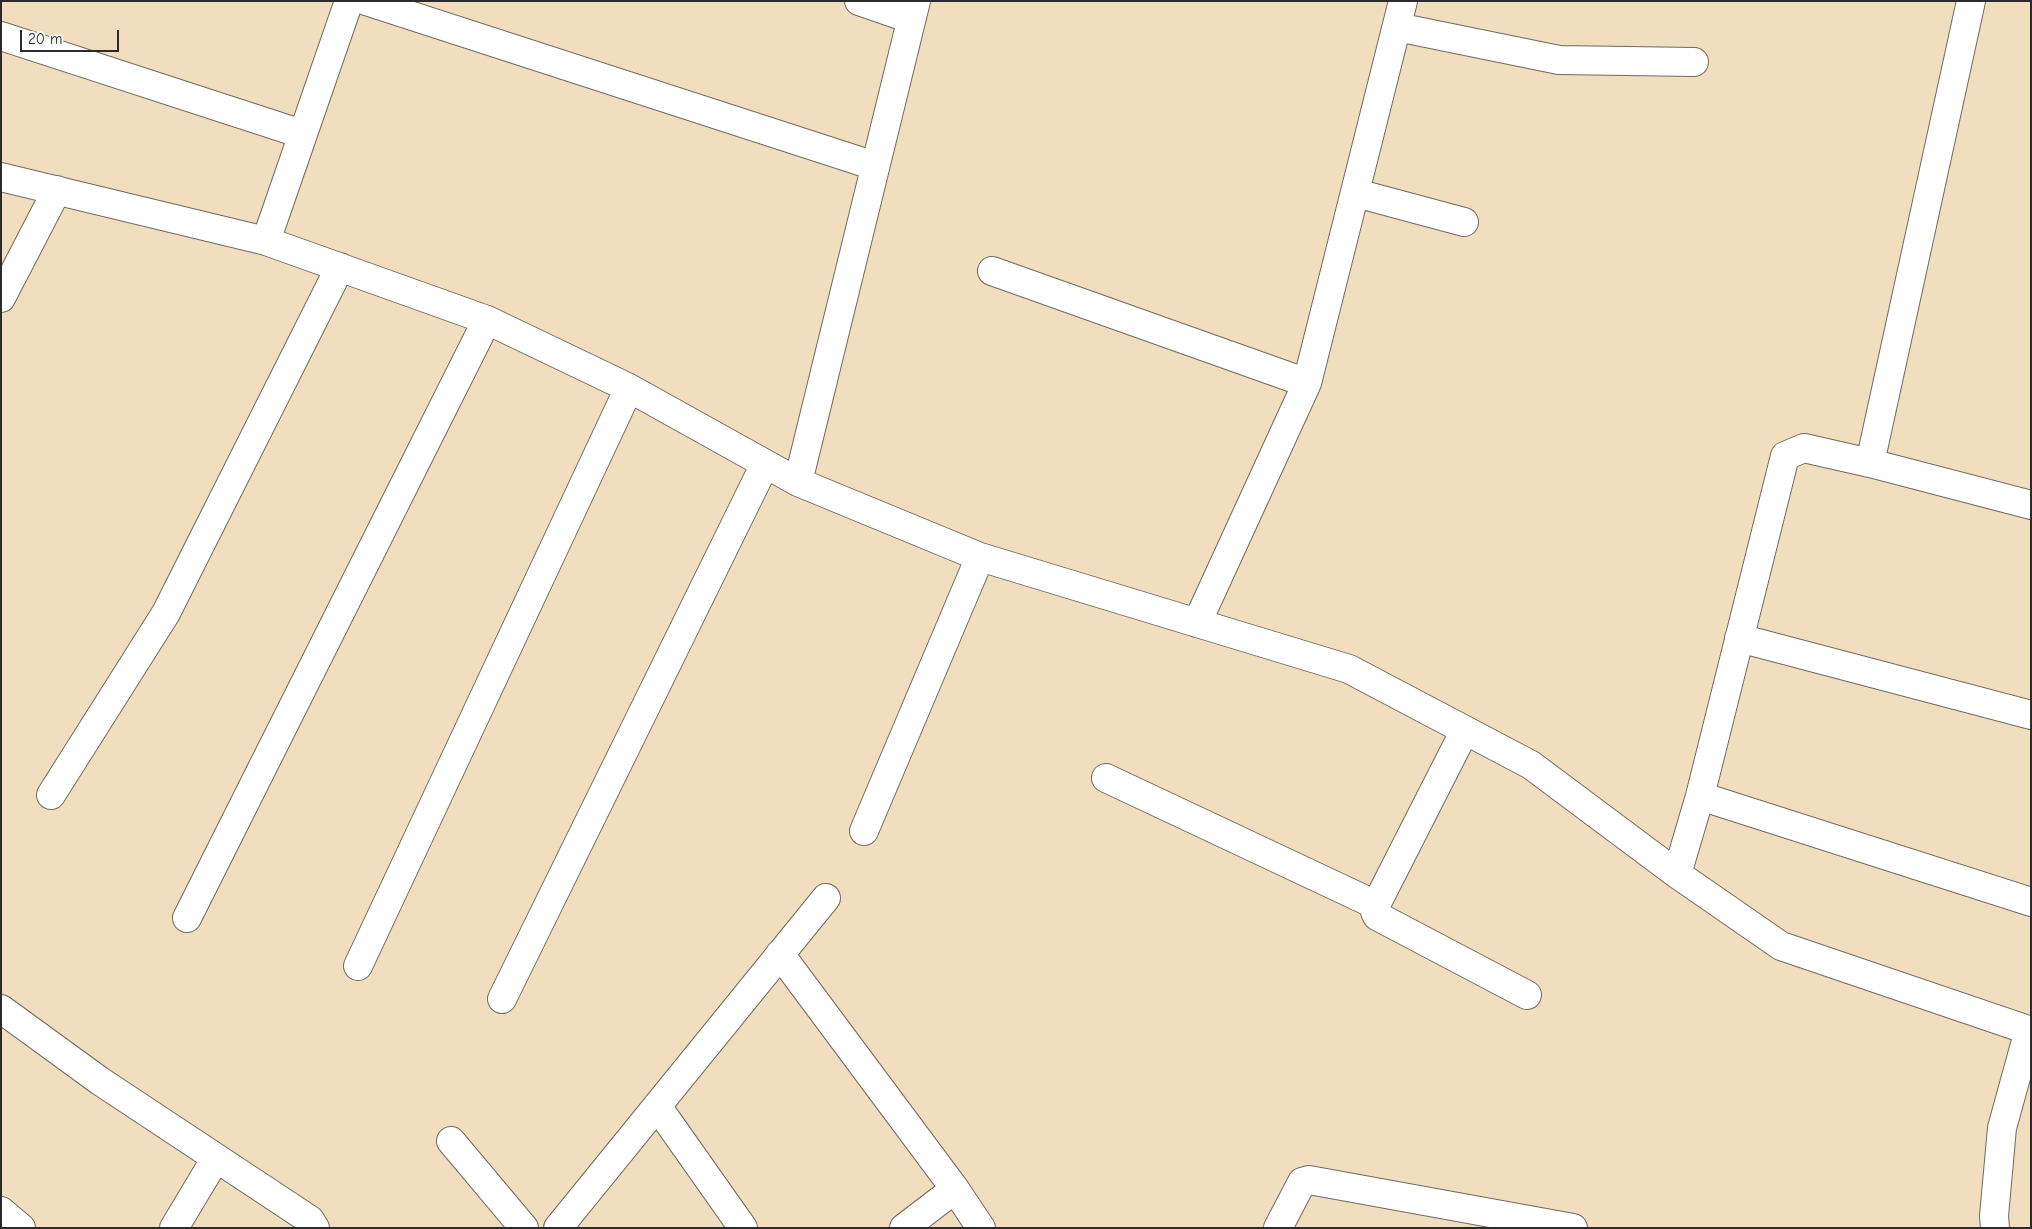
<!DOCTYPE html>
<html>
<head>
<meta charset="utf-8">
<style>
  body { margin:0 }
  #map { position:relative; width:2032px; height:1229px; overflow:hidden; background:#f0debf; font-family:"Comic Neue",sans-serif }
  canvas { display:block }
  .frame { position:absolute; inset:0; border:2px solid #2b2b2b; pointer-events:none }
  .scale { position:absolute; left:20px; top:30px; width:99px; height:22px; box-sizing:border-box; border:2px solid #2b2b2b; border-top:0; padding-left:6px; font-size:15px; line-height:18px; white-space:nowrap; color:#2b2b2b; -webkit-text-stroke:4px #f6f6f2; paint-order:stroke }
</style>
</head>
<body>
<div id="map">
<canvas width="2032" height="1229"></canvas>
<div class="frame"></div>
<div class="scale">20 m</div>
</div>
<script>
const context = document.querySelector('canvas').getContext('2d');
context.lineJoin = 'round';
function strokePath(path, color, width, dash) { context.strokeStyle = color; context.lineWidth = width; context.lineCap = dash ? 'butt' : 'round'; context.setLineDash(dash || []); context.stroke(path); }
const minor = new Path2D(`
  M366,1l509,165
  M859,1l52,18
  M1397,27l162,33 135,2
  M1,36l301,98
  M1,177l265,64 221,79 142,68 169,94 182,75 369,112 182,96 146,109 104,72 250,85
  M1356,193l108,29
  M266,241l83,-240
  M992,271l315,112
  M1,298l56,-108
  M1870,463l101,-462
  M798,482l118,-481
  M1197,623l110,-240 96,-382
  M1739,638l292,77
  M1465,730l-89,175 -1,7 2,4 150,79
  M1106,778l270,127
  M51,795l115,-182 174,-346
  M1700,796l331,106
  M864,831l116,-274
  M1677,874l23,-78 85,-340 19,-8 66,15 161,42
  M187,918l300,-598
  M780,954l175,235 26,39
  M358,966l271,-578
  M502,999l263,-535
  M1,1009l99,72 210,139 5,8
  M657,1106l86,122
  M451,1141l73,87
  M1,1211l20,17
  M174,1228l42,-70
  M558,1228l268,-330
  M904,1228l51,-39
  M1278,1228l24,-46 7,-2 264,48
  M1995,1228l-1,-12 8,-88 27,-98`);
strokePath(minor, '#706a5f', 30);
strokePath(minor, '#fff', 28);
</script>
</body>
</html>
